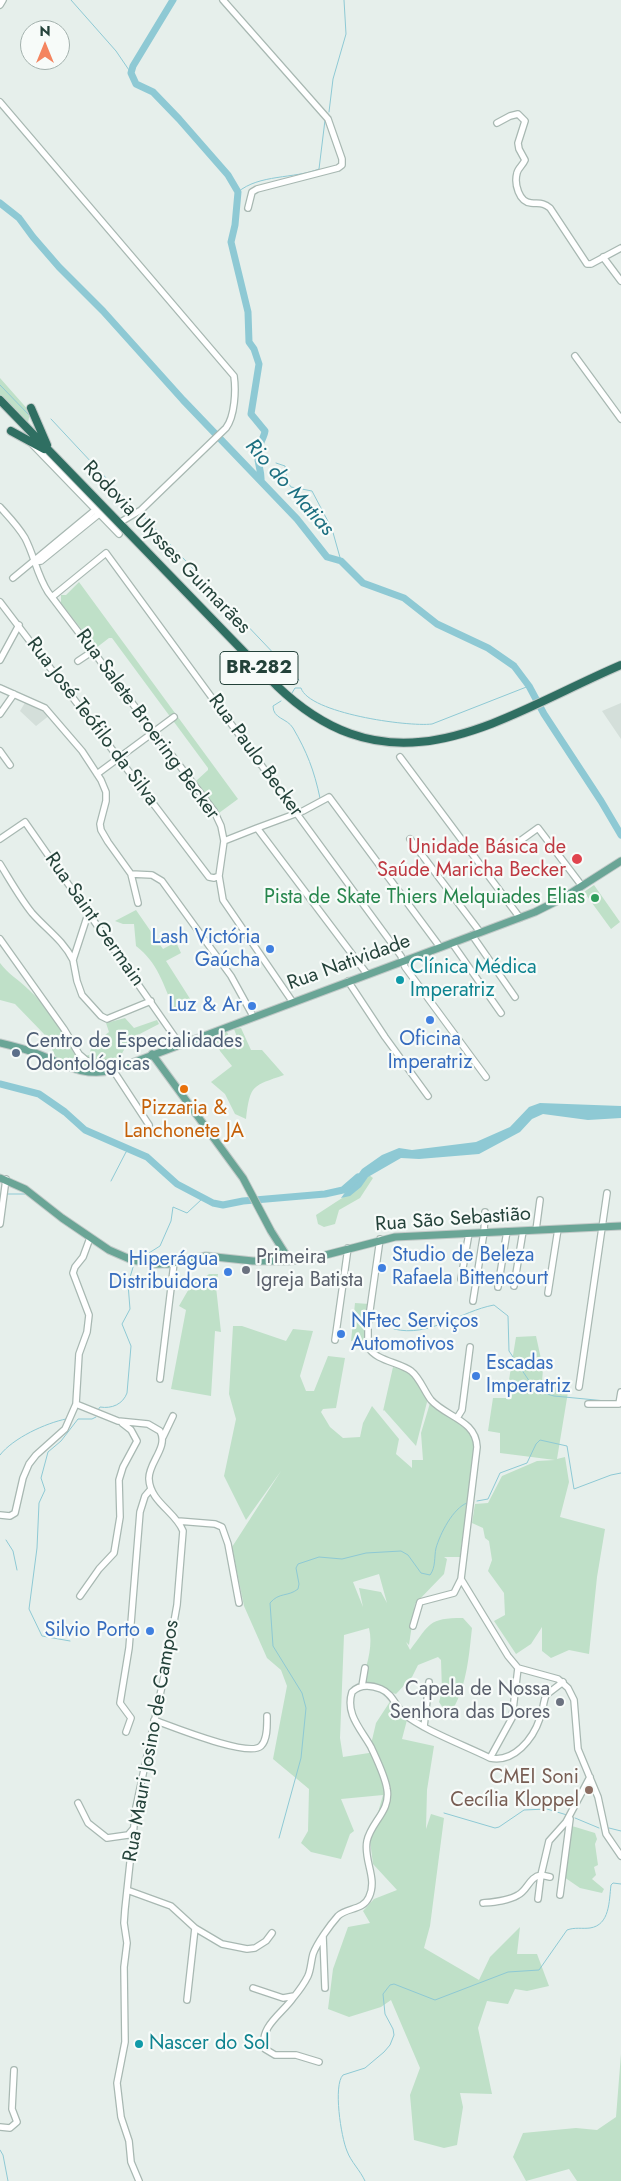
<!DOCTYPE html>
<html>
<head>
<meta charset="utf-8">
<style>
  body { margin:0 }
  #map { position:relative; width:621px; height:2181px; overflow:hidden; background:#e6efeb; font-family:Jost,sans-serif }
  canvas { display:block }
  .north { position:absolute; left:20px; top:20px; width:50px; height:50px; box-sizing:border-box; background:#f7fbf9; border:1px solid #a3b1ad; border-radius:50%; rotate:0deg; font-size:14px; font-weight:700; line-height:20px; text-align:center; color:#24423a }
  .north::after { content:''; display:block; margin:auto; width:18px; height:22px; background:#f4845f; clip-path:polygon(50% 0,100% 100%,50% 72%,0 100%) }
</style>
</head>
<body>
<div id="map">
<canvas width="621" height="2181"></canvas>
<div class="north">N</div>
</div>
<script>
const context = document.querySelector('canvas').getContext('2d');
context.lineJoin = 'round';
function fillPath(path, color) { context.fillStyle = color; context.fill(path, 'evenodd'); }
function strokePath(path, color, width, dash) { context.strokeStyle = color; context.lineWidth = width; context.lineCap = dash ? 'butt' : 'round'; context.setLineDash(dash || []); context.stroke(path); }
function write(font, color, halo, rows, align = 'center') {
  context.font = font + ' Jost,sans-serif'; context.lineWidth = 4.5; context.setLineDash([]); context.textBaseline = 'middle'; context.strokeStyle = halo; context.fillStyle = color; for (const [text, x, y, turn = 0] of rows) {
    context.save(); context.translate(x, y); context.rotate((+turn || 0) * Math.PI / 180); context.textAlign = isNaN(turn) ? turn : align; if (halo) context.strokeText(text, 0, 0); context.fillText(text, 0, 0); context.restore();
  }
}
const built = new Path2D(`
  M26,701l24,14 -14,11 -16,-15z
  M621,703v36l-19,-28z`);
const green = new Path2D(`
  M0,378l30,34 -2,11 -28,-28z
  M79,582l159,217 -19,14 -23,-32 12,-11v-2l-96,-130h-3l-13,10 -35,-45v-8h5z
  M594,885l26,37 -9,7 -27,-37z
  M136,910l27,39 13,-7 5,11 -15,8 28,44 -20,4c-11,-25 -16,-46 -38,-63l-2,-22h-11l-8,-3z
  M0,963c8,11 18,16 28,26 21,18 36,45 49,69l12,-3 3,-10 17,-13 -3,-9 19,-5 9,10 23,-8 2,4 -29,15 -10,18 -10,9 -11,2 -23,-2 -20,-9 -12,-23 -29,-30 -15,-4z
  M241,1028l10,22h11l22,25c-31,11 -34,9 -38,44l-11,-5 -10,-20 -14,-12 21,-16 -12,-15 -5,-15 12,-4 7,16 6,-3 -6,-16z
  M369,1175l4,3 -13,20 -21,12 -4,14 -11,3 -6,-3 -2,-9 43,-28z
  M209,1274h9l-2,13 5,45 -6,-1 -4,65 -40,-7 15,-79 -7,-4 15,-26 4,2z
  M355,1303l14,1 -5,38 -13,-1z
  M233,1326h9l44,15 7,-12 20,2 -13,45 6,15h8l14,-35 17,2 -9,50 -13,1 -2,3 9,15 13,11 17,-1 3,-14 9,-17 27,33 -3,15 16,14v-8h11l-2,-27 9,-30c15,12 37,21 45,40l-15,114h-16l3,2 -3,15 -29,30 -6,41 -3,-3 4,8c20,-26 18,-32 53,-32l9,10c-3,27 -5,57 -19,81l-8,2 -6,-9 3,-11 -1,-31 -3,-3 -20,8 -6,12 -16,17 -25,-8 -8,-8c5,-17 10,-33 6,-50l-25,7 -4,103 3,19 26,-4 7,-30 15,-23 16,20 -5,19 32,7 -7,44 -1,39 5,-15 13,4 -14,108 -6,22 55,32 11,-23 30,-30 -3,27h20l12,32 -22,5 -12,-2 -7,15 -21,-3 -9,27 14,66 -32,-1 3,14 -6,38 -13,3 -30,-8 -4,-45 10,-27 -29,-68 -10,7 -32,10 -21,-8 5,-40 15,-42 22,-4 -7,-12 11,-12 23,-9 -24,-26 -3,-23 13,-46 -42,4 13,32 -4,3 -9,25 -30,-7 -10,-9 7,-12 1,-42 -36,-30 14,-73 -6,-16 -14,-12 -23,-52 -12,-59 49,-76 -35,49 -22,-44 12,-57 -7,-25zM379,1574l8,29 -6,-11 -22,-4 4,19 -10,-25z
  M536,1336l7,32 -1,15 26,9 -11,67 8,-2 4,25 -9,35 45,12 -8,48 -8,77 -20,-4 -18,8 -9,-7v-24l-11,17 -15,10 -22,-33 11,-6 -1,-22 -16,-22 4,-11 -3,-19 -4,-3 -2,-10 -11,-5 3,-19 13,-1 14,-27 35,-15 18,-1 -55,-7v-20l-12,-2 5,-33h13l10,-61z
  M393,1367l15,4 20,27 -12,48 -32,-36 -1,1z
  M572,1826l23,7 2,6 -2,5 3,21 -4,2 2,8 -4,4 12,10 -2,4 -22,-5 -16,-11z
  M621,2054v127h-44l-8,-12 -43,12 -13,-24 10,-24 53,-5 21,2 19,-13z`);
const water = new Path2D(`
  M540,1103l81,3v12l-33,2 -45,-6 -11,5 -12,13 -41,22 -60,5 -18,-1 -33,19 -7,10 -11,9 -9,2 21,-29 20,-14 17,-7 13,2 64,-8 34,-15 19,-20z`);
const stream = new Path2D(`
  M71,0l45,51 15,22
  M329,112l4,-33 13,-45 -2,-34
  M238,192c21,-18 56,-13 81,-23l6,-49
  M0,385l30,31
  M51,419l85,91
  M276,463l9,3 2,15 4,6 21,4 20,38 9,32
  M143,516l156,164
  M292,693l3,-5h6c8,25 106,39 131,36l97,-38
  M281,701l-8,5c0,13 14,12 20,22 14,24 21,42 27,70
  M111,1181l15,-29 6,-3
  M7,1194h18
  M141,1258l19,-12 11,-25 2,-14 14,6 15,-14
  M394,1329c35,9 67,-18 100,-24l14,11 1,35 27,40 18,5 52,5
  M98,1410l2,-3c12,2 23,-3 27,-14l4,-47 -9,-22 8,-15 -2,-25 6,-20
  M0,1455c13,-17 46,-32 66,-36
  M477,1501l11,-2 12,-26 27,-10 9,-19 4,-4 27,6 7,43 37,-14 10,-2
  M6,1540l7,11 4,19
  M70,1641l-28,-5 -13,-27 8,-61 2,-45 6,-13 -4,-12 7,-26 13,-11 17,-22h14l4,-2
  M444,1813l51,15 4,-1 25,-17 23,-1 20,6
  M575,1818l24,10
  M609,1828l12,3
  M279,1838l22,-80 5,-50 -4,-15 -29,-47 -3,-43c9,-11 18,-6 28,-14l1,-5 -3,-16 2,-4 21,-7 23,2 24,-6 35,-2 7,4 13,18 9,2c6,-8 4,-18 6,-27 4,-14 17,-40 31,-45
  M0,2150l3,5 5,26
  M365,2181c-5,-11 -14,-19 -18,-30 -6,-14 -14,-66 -4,-76l22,-7 19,-16 6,-7 4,-10 -1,-6 -8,-15 -2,-20 7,-9 4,-1 41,16 73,-28 31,-2 28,-40c8,-3 15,-1 23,-2 20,-3 19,-27 21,-43l2,-2 8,1`);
const river = new Path2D(`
  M173,0l-40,66 -2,7 5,11 17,8 26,27 49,56 10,17 -3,33 -4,17 17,70 1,30 5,7 5,15 -8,50 14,17c-1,7 -6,13 -7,20 -2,11 4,19 3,30
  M0,203l19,15 14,19 26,30 44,44 80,89 114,119 30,38 14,4 22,22 41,15 33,26 51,24 26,18 15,20 15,28 57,87 20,34
  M0,1084l39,10 26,18 20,18 62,27 30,27 36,19 10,2 20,-4 82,-7 18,-4 15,-13`);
const minor = new Path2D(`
  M223,0l105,119 14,40v6l-4,3 -81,21 -5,3 -4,16
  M0,5l3,-5
  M0,102l234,274c2,14 1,40 -8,52l-85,82 -22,13
  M497,123l13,-7 8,-2 7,7 -7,22 1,6 6,11c-2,5 -7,8 -8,13 -3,11 2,29 14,30 8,1 12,-1 19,5l37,56h4l30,-16
  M603,257l18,24
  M575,356l46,63
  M32,444l87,90
  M0,507c9,10 18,19 25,31 9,17 12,37 23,54l166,219 7,15 3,15 -5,35 4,24 69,101
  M34,562l7,-1 58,-47
  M13,578l82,-68
  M52,597l54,-44 295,403 4,11 81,110
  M0,602l209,275 5,1 5,-2
  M0,660l19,-35
  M78,661l15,-10
  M0,688l45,20 37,43 19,29 5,12v9l-6,23 1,6 7,12 23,32 21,1 10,6 69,95 22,40
  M0,714l14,-20
  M0,751l10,14
  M400,757l120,161
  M97,774l77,-57
  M257,828l46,-17 26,-14 111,150
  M0,839l25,-17 154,221
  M410,839l70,93
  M224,841l33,-13 110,146
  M520,841l18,-13 44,58
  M0,864c10,16 20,34 32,49 14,16 31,27 41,47
  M131,874l7,29
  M88,914l-15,46 4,21 5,14 19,21 6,3 44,-18
  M472,935l43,62
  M0,939l64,90 15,25 7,6 9,3h35
  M452,943l49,70
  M348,981l37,56 43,59
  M113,1070l36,55
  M0,1224l6,-45
  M536,1230l4,-30
  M380,1239l-12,85v23c8,14 31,15 43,24 9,7 13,20 20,29 15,17 45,20 46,47l-16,132 47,77 10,12 40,11 10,9 6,12 4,49 20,48 8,37 15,22
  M461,1279l8,-46
  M514,1286l9,-55
  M498,1287l9,-56
  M548,1293l10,-64
  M473,1301l11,-69 1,-20
  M335,1340l13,-92
  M160,1379l14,-116
  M579,1387l28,-194
  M76,1404l42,17 30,3 12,7c9,16 -12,32 -11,48 1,23 27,33 34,52l-6,74 -12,67 -29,135 -11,102 -1,14 3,20 -3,24 1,75 -8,41 4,34 8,24 2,21 8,19
  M588,1404h31l2,-12
  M457,1418l5,-8 8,-63
  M163,1437l10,-21
  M0,1515l10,1 5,-3 8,-35 6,-14 7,-9 29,-26 11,-25 3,-50 8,-22 2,-17 -16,-42 2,-6 8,-10 7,-19
  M178,1521l37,3 7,3 6,17 11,59
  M80,1596l19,-27 15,-16 6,-36 -1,-37 4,-13 14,-26 -6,-11 -9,-7
  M413,1626l7,-24 34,-9 7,-14
  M362,1686l3,-18
  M154,1720c17,6 95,38 107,26 7,-7 6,-22 6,-30
  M424,1727l5,-45
  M126,1732l5,-14 -11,-15 9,-55 11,-136 5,-16 6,-7
  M490,1758l22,-40 6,-50
  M78,1803l10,20 19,15 21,-3 5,-6
  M127,1890l44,16 24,22 27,16 25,5 8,-1 11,-7 6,-8
  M560,1895l10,-76
  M538,1899l3,-24 9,2
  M483,1903c11,-1 25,-2 35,-8 10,-5 11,-18 23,-20l8,-34 17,-19 24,-45
  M323,1936l2,52
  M253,1988l30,10 11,-2
  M187,2000l8,-72
  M319,2062l-23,-7h-21l-10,-6c-7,-22 18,-36 28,-51 5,-6 11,-14 15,-22 3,-7 3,-15 5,-22 4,-11 17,-29 25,-38 9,-9 25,-5 31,-19 9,-19 -6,-37 -2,-56 4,-19 24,-30 20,-52 -2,-13 -10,-29 -16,-42 -10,-18 -26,-33 -19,-55 8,-8 19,-7 29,-3 12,5 14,17 23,25 19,16 62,32 86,44 24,5 43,-19 50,-40 3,-7 3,-15 6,-23l17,-13
  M0,2127l10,1 7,-6 -5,-13 2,-39`);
const major = new Path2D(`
  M0,1043c13,3 25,6 38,11 25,10 47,24 75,16l422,-158 28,-14 58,-37
  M152,1054l91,124 28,53 19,30
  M0,1178l25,11 37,29 47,32 23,10 22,4h14l38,-8 47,5h37l24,-3 81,-21 226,-11`);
const highway = new Path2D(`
  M0,400l277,286c118,113 223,31 344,-21
  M31,408l16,37
  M11,431l33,18`);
const markers = [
  [577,859,6,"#e0444e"],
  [595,898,5,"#2e9e5b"],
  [270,949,5,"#3f7fe0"],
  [400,980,5,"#0f9aa8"],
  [252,1006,5,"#3f7fe0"],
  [430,1020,5,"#3f7fe0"],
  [16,1053,5,"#5c6f8a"],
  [184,1089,5,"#e8710a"],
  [382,1268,5,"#3f7fe0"],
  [246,1270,5,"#6b7280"],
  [228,1272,5,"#3f7fe0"],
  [341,1334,5,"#3f7fe0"],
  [476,1376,5,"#3f7fe0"],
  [150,1631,5,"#3f7fe0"],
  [560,1702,5,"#6b7280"],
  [589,1790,5,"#8d6e63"],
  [139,2044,5,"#0f9aa8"]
];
const shields = [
  [259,668,78]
];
const shieldNames = [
  ["BR-282",259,668]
];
const streetNames = [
  ["Rodovia Ulysses Guimarães",166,548,46],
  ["Rua José Teófilo da Silva",92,722,53],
  ["Rua Salete Broering Becker",147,725,54],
  ["Rua Paulo Becker",255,756,54],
  ["Rua Saint Germain",94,920,55],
  ["Rua Natividade",349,963,-20],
  ["Rua São Sebastião",453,1220,-4],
  ["Rua Mauri Josino de Campos",152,1741,-80]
];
const healthNames = [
  ["Unidade Básica de",566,848],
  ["Saúde Maricha Becker",566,871]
];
const leisureNames = [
  ["Pista de Skate Thiers Melquiades Elias",585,898]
];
const shopNames = [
  ["Lash Victória",260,938],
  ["Gaúcha",260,961],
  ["Luz & Ar",242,1006],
  ["Oficina",430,1040,"center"],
  ["Imperatriz",430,1063,"center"],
  ["Studio de Beleza",392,1256,"left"],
  ["Rafaela Bittencourt",392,1279,"left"],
  ["Hiperágua",218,1260],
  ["Distribuidora",218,1283],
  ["NFtec Serviços",351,1322,"left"],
  ["Automotivos",351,1345,"left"],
  ["Escadas",486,1364,"left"],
  ["Imperatriz",486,1387,"left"],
  ["Silvio Porto",140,1631]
];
const cultureNames = [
  ["Clínica Médica",410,968],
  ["Imperatriz",410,991],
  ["Nascer do Sol",149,2044]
];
const serviceNames = [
  ["Centro de Especialidades",26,1042],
  ["Odontológicas",26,1065]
];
const foodNames = [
  ["Pizzaria &",184,1109],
  ["Lanchonete JA",184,1132]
];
const worshipNames = [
  ["Primeira",256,1258],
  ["Igreja Batista",256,1281],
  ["Capela de Nossa",550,1690,"right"],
  ["Senhora das Dores",550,1713,"right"]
];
const educationNames = [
  ["CMEI Soni",579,1778],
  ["Cecília Kloppel",579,1801]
];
const waterNames = [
  ["Rio do Matias",289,488,48]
];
fillPath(built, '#d4dfda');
fillPath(green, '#bfe0c8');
fillPath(water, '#8ec9d4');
strokePath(stream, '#8ec9d4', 1);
strokePath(river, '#8ec9d4', 7);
strokePath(minor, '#a8b8b2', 8);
strokePath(major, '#c2cac8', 9);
strokePath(highway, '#c2cac8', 10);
strokePath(minor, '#fff', 5.5);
strokePath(major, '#6aa596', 7);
strokePath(highway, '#2f6f62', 8);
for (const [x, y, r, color] of markers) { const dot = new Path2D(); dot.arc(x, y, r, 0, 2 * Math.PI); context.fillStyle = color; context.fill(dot); strokePath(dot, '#f7fbf9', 2); }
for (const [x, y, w] of shields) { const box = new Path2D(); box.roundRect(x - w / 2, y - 16.5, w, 33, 4); context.fillStyle = '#f7fbf9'; context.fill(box); strokePath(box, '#24423a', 1); }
write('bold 19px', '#24423a', null, shieldNames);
write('20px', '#24423a', '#f7fbf9', streetNames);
write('20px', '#be3a42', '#f7fbf9', healthNames, 'right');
write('20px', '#27864d', '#f7fbf9', leisureNames, 'right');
write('20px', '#366cbe', '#f7fbf9', shopNames, 'right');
write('20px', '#0d838f', '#f7fbf9', cultureNames, 'left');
write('20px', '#4e5e75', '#f7fbf9', serviceNames, 'left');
write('20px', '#c56008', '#f7fbf9', foodNames);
write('20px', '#5b616d', '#f7fbf9', worshipNames, 'left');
write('20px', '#785e54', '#f7fbf9', educationNames, 'right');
write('italic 21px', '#1c6f80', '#f7fbf9', waterNames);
</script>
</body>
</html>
